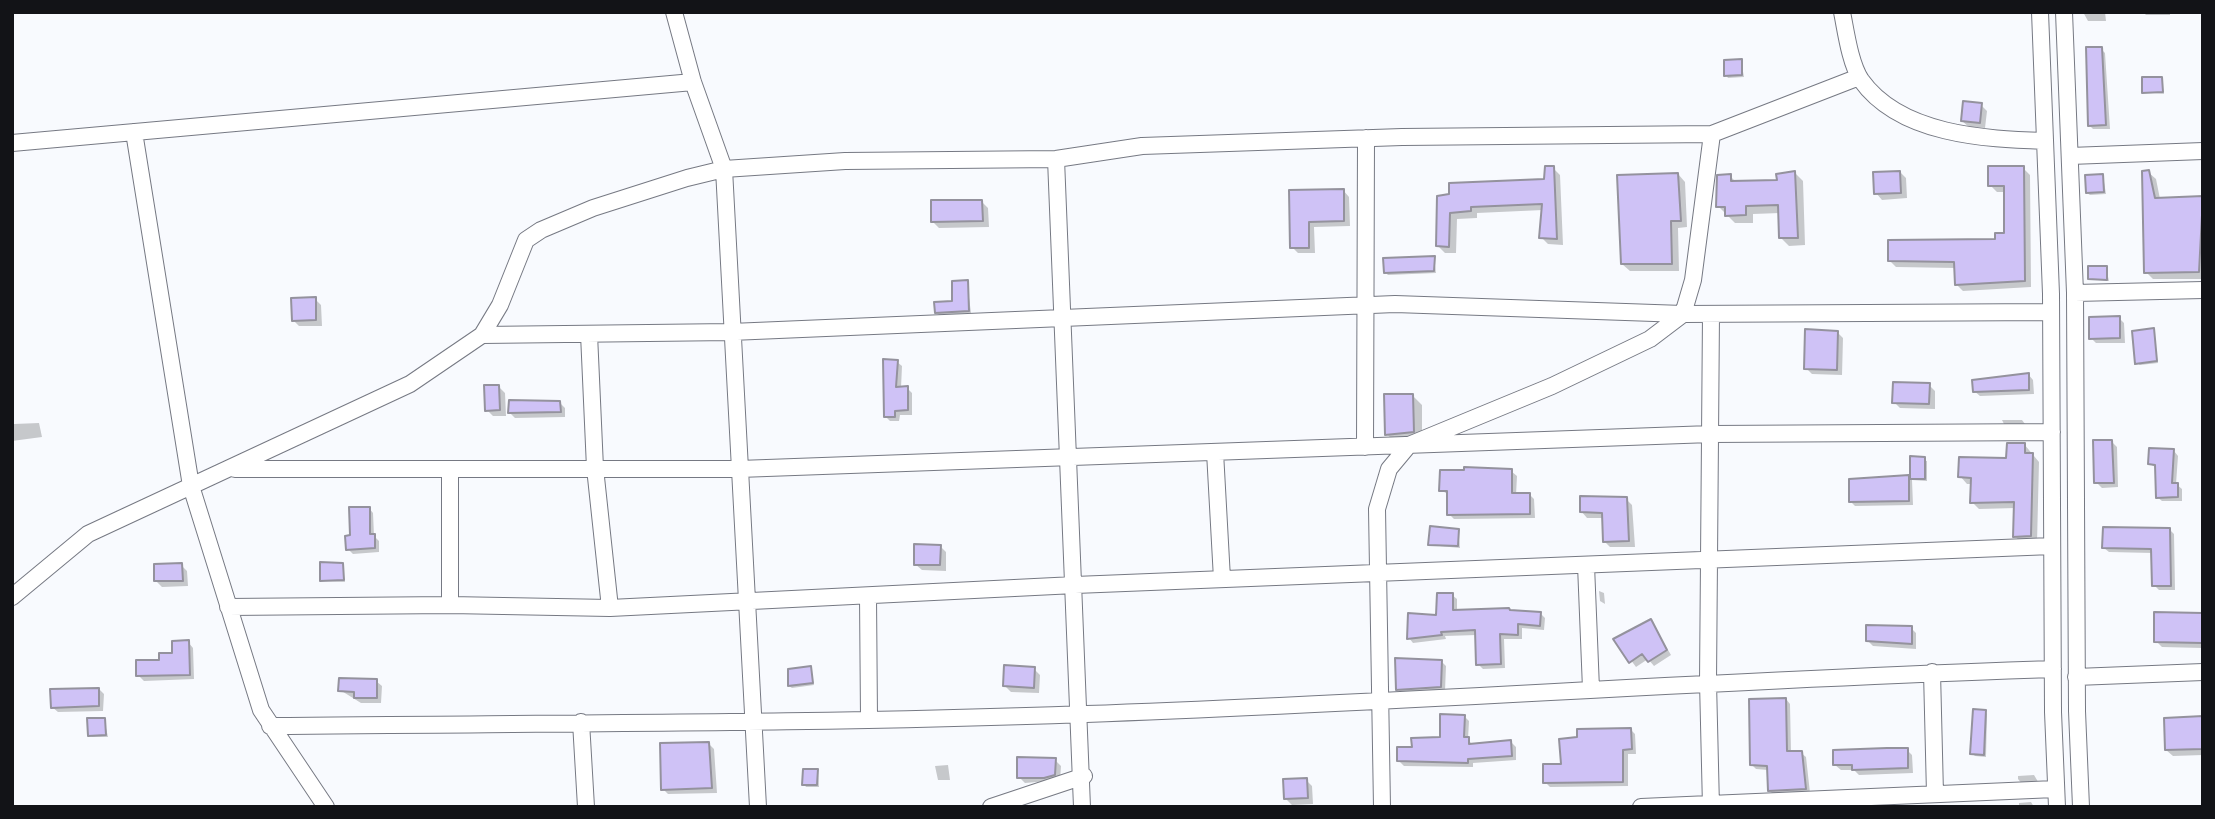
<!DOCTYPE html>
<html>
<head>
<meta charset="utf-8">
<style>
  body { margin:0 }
  #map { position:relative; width:2215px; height:819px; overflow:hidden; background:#f8fafe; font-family:"Golos Text",sans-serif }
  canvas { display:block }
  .frame { position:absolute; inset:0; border:14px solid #121317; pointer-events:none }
</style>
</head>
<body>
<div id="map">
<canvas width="2215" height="819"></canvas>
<div class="frame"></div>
</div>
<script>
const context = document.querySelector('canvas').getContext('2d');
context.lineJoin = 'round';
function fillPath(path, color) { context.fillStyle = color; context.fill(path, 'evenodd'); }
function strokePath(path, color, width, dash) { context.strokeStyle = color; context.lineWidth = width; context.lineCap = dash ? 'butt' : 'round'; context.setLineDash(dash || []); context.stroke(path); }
const shadow = new Path2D(`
  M2083,12h22l1,9h-18z
  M2143,12h27v3h-24z
  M2101,49l4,4 5,76h-17l-4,-4z
  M1741,61l3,16 -16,1 -2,-3z
  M2161,79l3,15 -20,-2z
  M1981,105l6,6 -2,17 -16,-1 -7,-6z
  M1553,168l7,7 3,70 -15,-1 -7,-7 2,-27 -66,3v5l-20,1 -1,34h-11l-7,-7 1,-49 107,-17z
  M2023,168l7,7 1,112 -68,4 -7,-7v-16l-60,-1 -6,-6 107,-20 9,-7v-42h-9l-7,-7z
  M1900,172l6,6 1,20 -25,2 -6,-7z
  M2148,172l8,7 4,20 43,-2v82h-50l-7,-7z
  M1795,173l8,8 2,64 -16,1 -8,-8 -1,-25 -27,1v9h-18l-17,-17 12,-30 7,7 42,-1z
  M1678,174l7,8 2,45 -9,1 1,43h-49l-8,-7z
  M2103,176l3,18 -16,1 -3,-2z
  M1343,190l6,7 1,29 -36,1 1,26h-17l-6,-6 -2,-55z
  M982,202l6,6 1,19 -50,1 -6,-6z
  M1434,258l2,15 -48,2 -3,-3z
  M2106,268l3,13 -19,-2z
  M967,282l4,31 -32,2 -3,-3 18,-10z
  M315,299l6,6 1,21h-23l-6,-6z
  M2119,318l5,5 1,20h-29l-5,-5z
  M2153,330l5,33 -18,2 -3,-2z
  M1837,332l6,6 -1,37 -30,-1 -6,-6z
  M897,362l5,4 -1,22h6l5,5v22h-12l-1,6h-9l-5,-5z
  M2028,374l5,6 1,14 -54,2 -6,-5z
  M1929,385l6,6v18l-35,-1 -6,-6z
  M498,386l7,7 1,23h-13l-6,-6z
  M1412,395l10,10v36l-26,3 -9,-10z
  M560,403l5,5v9l-50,1 -5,-5z
  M12,418l2,6 25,-1 3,14 -30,4z
  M2002,420h20l3,4h-21z
  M2111,441l6,6 1,40 -16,1 -6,-6z
  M2024,444l15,18 -2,81 -15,1 -7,-8 1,-28 -37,1 -7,-7v-18h-5l-7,-8 47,-16z
  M2174,451l4,5 -2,28 6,5v12h-20l-5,-4v-29l-7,-4z
  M1912,458l15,3v20l-15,-1 1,25 -58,1 -4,-4 57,-25 4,3z
  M1511,471l6,5 -1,19 13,-1 5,5 1,19 -81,1 -5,-5v-19l-8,-5z
  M1626,499l6,6 3,42h-25l-6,-6v-23h-17l-6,-7z
  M369,508l4,5 1,23 5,5v11l-26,2 -5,-5 4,-12z
  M2169,529l5,5 1,56h-16l-5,-5 -1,-32 -44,-1 -5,-4z
  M1458,530l2,18 -31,-3z
  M940,546l6,6v19l-24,-1 -7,-6z
  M181,565l6,6 1,15 -26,1 -6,-6z
  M342,565l3,17 -23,-1z
  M1599,591l5,2 1,11 -5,-3z
  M1452,595l5,4v13l83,1 5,5 -1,12 -22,-2v11h-18l1,29 -22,1 -5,-5 -1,-29 -32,1 1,3 -33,4 -4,-5 29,-21z
  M2203,615v33l-41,-1 -6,-6z
  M1651,621l20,34 -17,11 -6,-7 -12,8 -20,-27z
  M1911,628l5,5v16l-43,-3 -6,-6z
  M188,642l5,6 1,31 -50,2 -6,-6 36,-20z
  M1441,661l5,5 -1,25 -42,3 -5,-5z
  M810,668l4,17 -22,3 -3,-2z
  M1034,669l6,6 -1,18 -28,-1 -6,-6z
  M376,681l6,5 -1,17h-20l-21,-13z
  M99,689l5,5 -1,17 -45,1 -6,-5z
  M1786,699l4,5 1,49h10l5,4 4,36 -36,2 -5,-5 -1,-20 -12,-1 -4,-4z
  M1985,711l2,3 -1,43 -11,-1 -3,-3z
  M1464,716l5,5 -1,18 5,7 38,-4 5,5v13l-43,3v4l-69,-1 -5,-5 14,-12 28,-10z
  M2203,718v37l-30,1 -7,-6z
  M104,719l4,18h-16l-2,-2z
  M1630,729l5,5 1,20h-8v32l-78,1 -5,-5 18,-16z
  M709,744l5,5 3,44 -49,1 -5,-5z
  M1907,750l5,5 1,18 -54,2 -5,-5h-13l-6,-5z
  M1055,760l6,6 -1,14 -35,3 -6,-6z
  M948,765l2,15h-12l-3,-14z
  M818,771l1,16h-13l-2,-3z
  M2034,775l6,10 -16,1 -6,-7v-3z
  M1306,780l6,6 1,18 -21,1 -6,-6z
  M2031,802l3,5h-15v-4z`);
const building = new Path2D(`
  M2086,47h16l4,78 -18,1z
  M1742,59v16l-18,1v-16z
  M2142,77h20l1,15 -21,1z
  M1963,101l19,2 -2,20 -19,-2z
  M1545,166h9l3,73 -18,-1 3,-34 -71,3v4l-21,2 -1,34 -13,-1 1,-50 12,-2v-11l95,-4z
  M1988,166h36l1,115 -70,4 -1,-23 -66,-1v-21l107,-1v-6h9v-47h-16z
  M2149,170l6,28 48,-2 -4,76 -55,1 -2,-102z
  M1795,171l3,67h-19l-1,-33 -32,1v9l-21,1v-9h-9l1,-32 14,-1v7l46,-1 -1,-6z
  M1900,171l1,22 -27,1 -1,-22z
  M1678,173l3,48h-10l1,43h-51l-4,-89z
  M2103,174l1,18 -18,1 -1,-18z
  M1344,189v32l-35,1v26h-19l-1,-58z
  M931,200h51l1,21 -52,1z
  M1435,256l-1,15 -50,2 -1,-15z
  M2088,266h19v14l-19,-1z
  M968,280l1,31 -34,2 -1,-11 18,-1v-20z
  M316,297v23l-24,1 -1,-23z
  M2120,316v22l-31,1v-22z
  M2154,328l3,33 -22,3 -3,-33z
  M1805,329l33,2 -1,39 -33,-1z
  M883,359l15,1 -2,27 12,-1v24l-13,1v6h-11z
  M2029,373v17l-56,2 -1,-12z
  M1893,382l37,1 -1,21 -37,-1z
  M484,385h15l1,25 -15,1z
  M1384,394h29l1,38 -29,3z
  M509,400l51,1 1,11 -53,1z
  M2093,440h19l2,43h-20z
  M2007,443h18v10h8l-2,83 -18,1 1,-35 -44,1 1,-25 -13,-1 1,-20 47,1z
  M2149,448l25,1 -2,34h6v14l-22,1 -1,-33 -7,-1z
  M1910,456l15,1v22h-15z
  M1464,467l48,2v24h18v21l-83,1v-24h-8l1,-21h24z
  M1909,475v26l-60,1v-23z
  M1580,496l47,1 2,44 -26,1 -1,-29 -22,-1z
  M349,507h21v27h5v14l-29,2 -1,-14 5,-1z
  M1430,526l29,3 -1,17 -30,-1z
  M2103,527l67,1 1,58h-19l-1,-37 -49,-1z
  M914,544l27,1 -1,20h-26z
  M320,562l23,1 1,17 -24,1z
  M182,563l1,18h-29v-17z
  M1437,593h16v17l56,-2 1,2 31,2 -1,14 -22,-2v11l-18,-1 1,30 -25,1 -1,-35 -34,2 1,3 -35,4 1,-26 28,2z
  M2154,612l49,1 -1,30 -48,-1z
  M1651,619l16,31 -19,12 -6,-8 -13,9 -16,-24z
  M1866,625l46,1v18l-46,-3z
  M189,640l1,35 -54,1v-16h23v-7h13v-12z
  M1395,658l47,2 -1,27 -45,3z
  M1004,665l31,2 -1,21 -31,-2z
  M811,666l2,17 -25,3v-17z
  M339,678l38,1v19h-23v-6l-16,-1z
  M99,688v18l-48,2 -1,-19z
  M1786,698l1,53h15l4,38 -38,2 -1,-25 -17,-1 -1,-66z
  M1973,709l13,1 -2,45 -14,-1z
  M1440,714l25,1 -1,22h5v7l42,-4 1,16 -44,3v4l-71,-2v-14h15l-1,-9 29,-1z
  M2203,716v33l-38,1 -1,-32z
  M87,718h18l1,17 -18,1z
  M1631,728l1,21 -9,1v32l-80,1v-19h18l-2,-25 18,-2v-8z
  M709,742l3,46 -51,2 -1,-47z
  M1887,748h21v20l-56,2v-5h-19v-15z
  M1017,757l39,1 -1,17 -11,3h-27z
  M803,769h15l-1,16h-15z
  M1307,778l1,20 -24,1 -1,-20z`);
const minor = new Path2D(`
  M674,12l19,70 31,87 34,638
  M1842,12c4,20 8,51 19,68 39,55 124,59 184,61
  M2040,12l11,282 2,418 4,95
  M2064,12l11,281 2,418 4,96
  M134,132l57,354 70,224 65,97
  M12,143l681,-61
  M2070,156l133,-5
  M1056,159l26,648
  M2075,293l128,-3
  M1711,314l-3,368 3,125
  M589,334l6,134 15,140
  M482,335l249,-3 664,-28 288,10 368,-2
  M1365,447l1,-309
  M1215,452l7,127
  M235,469h504l972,-35 341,-2
  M1586,565l5,124
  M12,597l76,-63 322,-150 72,-49 18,-30 26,-65 15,-10 52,-22 94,-30 37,-9 121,-8 211,-2 86,-13 260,-9 310,-3 147,-57
  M868,597l1,121
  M450,605v-136
  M228,607l222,-2 160,3 465,-23 977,-39
  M1932,672l3,122
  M2076,677l127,-5
  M581,722l5,85
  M270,726c272,-3 544,-2 816,-12 322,-11 644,-35 967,-45
  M991,807l93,-31
  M1382,807l-5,-298 12,-40 20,-24 143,-59 98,-47 33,-25 10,-34 19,-146
  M1641,807l414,-18`);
fillPath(shadow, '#0003');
fillPath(building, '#cfc2f6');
strokePath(building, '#94929d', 2);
strokePath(minor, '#767983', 18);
strokePath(minor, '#fff', 16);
</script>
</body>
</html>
